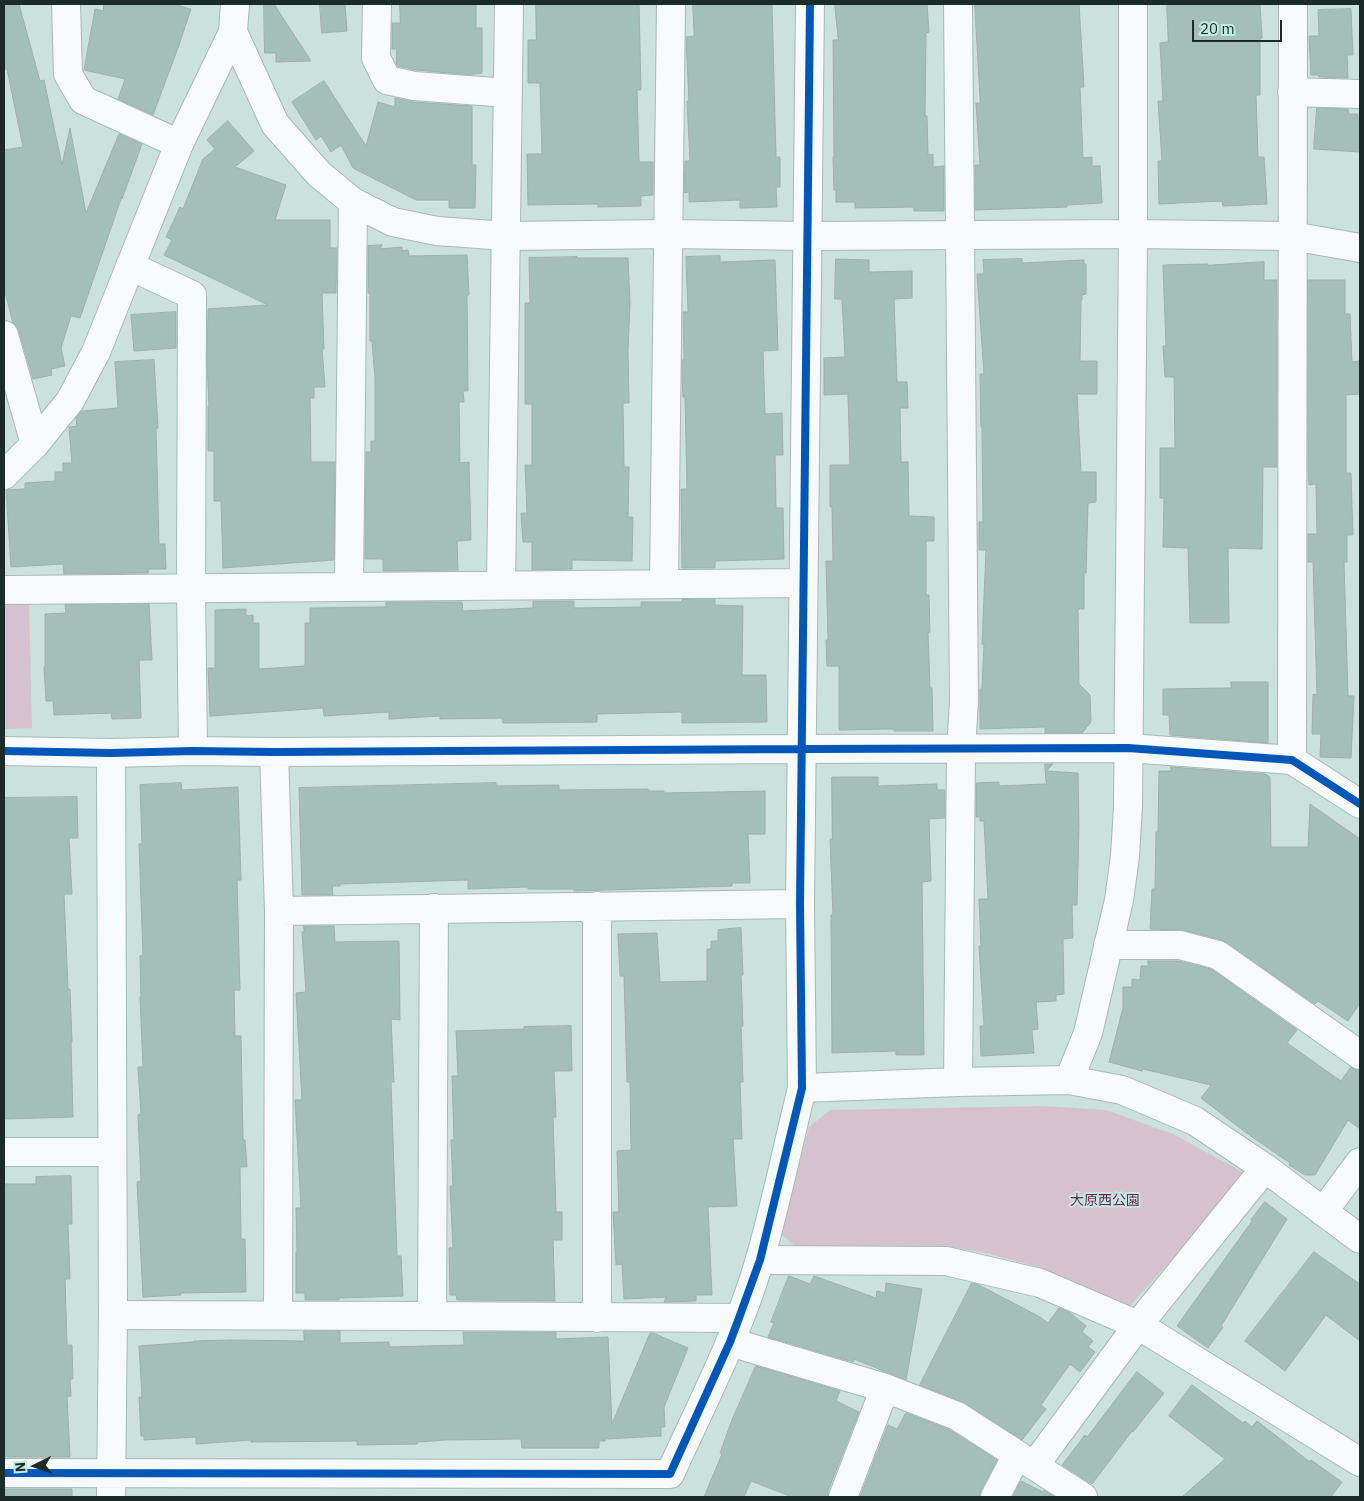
<!DOCTYPE html>
<html>
<head>
<meta charset="utf-8">
<style>
  body { margin:0 }
  #map { position:relative; width:1364px; height:1501px; overflow:hidden; background:#cbe1db; font-family:"IBM Plex Sans",sans-serif }
  canvas { display:block }
  .frame { position:absolute; inset:0; border:5px solid #1b2b27; pointer-events:none }
  .north { position:absolute; left:10px; top:1441px; width:50px; height:50px; -webkit-text-stroke:4px #c2eadf; paint-order:stroke; rotate:266deg; font-size:14px; font-weight:700; line-height:20px; text-align:center; color:#1b2b27 }
  .north::after { content:''; display:block; margin:auto; width:18px; height:22px; background:#1b2b27; clip-path:polygon(50% 0,100% 100%,50% 72%,0 100%) }
  .scale { position:absolute; left:1192px; top:20px; width:90px; height:22px; box-sizing:border-box; border:2px solid #1b2b27; border-top:0; padding-left:6px; font-size:15px; line-height:18px; white-space:nowrap; color:#1b2b27; -webkit-text-stroke:4px #c2eadf; paint-order:stroke }
</style>
</head>
<body>
<div id="map">
<canvas width="1364" height="1501"></canvas>
<div class="frame"></div>
<div class="north">N</div>
<div class="scale">20 m</div>
</div>
<script>
const context = document.querySelector('canvas').getContext('2d');
context.lineJoin = 'round';
function fillPath(path, color) { context.fillStyle = color; context.fill(path, 'evenodd'); }
function strokePath(path, color, width, dash) { context.strokeStyle = color; context.lineWidth = width; context.lineCap = dash ? 'butt' : 'round'; context.setLineDash(dash || []); context.stroke(path); }
function write(font, color, halo, rows, align = 'center') {
  context.font = font + ' "IBM Plex Sans","Noto Sans JP",sans-serif'; context.lineWidth = 4; context.setLineDash([]); context.textBaseline = 'middle'; context.strokeStyle = halo; context.fillStyle = color; for (const [text, x, y, turn = 0] of rows) {
    context.save(); context.translate(x, y); context.rotate((+turn || 0) * Math.PI / 180); context.textAlign = isNaN(turn) ? turn : align; if (halo) context.strokeText(text, 0, 0); context.fillText(text, 0, 0); context.restore();
  }
}
const green = new Path2D(`
  M4,601l25,1 3,126 -28,1z
  M1043,1106l63,4 67,24 75,41 -121,134 -49,-25 -40,-17 -56,-15 -41,-6 -144,2 -17,-15 29,-106 21,-17z`);
const building = new Path2D(`
  M4,4h15l21,77 4,-1 18,85 8,-37 16,85 33,-79 23,10 -20,55v-3l-42,122 -9,-2 -10,32 4,18 -14,3 1,6 -19,4 -14,-48 -6,-8 -9,-35v-138l19,-3 -16,-78h-3z
  M104,4h69l18,5 -12,36 -26,70 -35,-16 7,-20 -41,-9 11,-61 8,2z
  M264,4h10l37,57 -35,1v-9h-11z
  M320,4h25l2,27 -25,2z
  M400,4h76v24h6v45l-10,1v1l-56,-5 -18,-4 -2,-2 1,-15h-5v-26h8z
  M536,4h103l2,86h-4l2,72h14v33l-12,1v10l-43,1v-3l-70,1 -1,-51h15l-2,-71h-12v-43h8z
  M693,4h79l4,153h4v30h-4l1,20 -37,1v-8l-51,2v-10l-5,1 1,-32h5l-3,-60h2l-3,-64 8,-1z
  M835,4h92l2,28 -3,1 -1,83h2l1,39 5,-1v13l11,-1v45h-30v-4l-59,1v-6h-19v-12h-2l-1,-33h1l-1,-117h5z
  M975,4h104l5,83h-4l3,71 9,-1v9h8l2,37 -35,2v2l-92,3v-45h5l-4,-62h4z
  M1167,4h93l2,34h-2v57h-4l2,62h6l3,47 -44,2 -1,-5 -63,3 -1,-43h4l-4,-60h5l-3,-58 8,-1z
  M1351,9l2,46h-6l1,23 -29,-1v-2h-8l-2,-39h10l-1,-26z
  M324,81l42,65 12,-44 17,5v-9l18,4 59,4v59h4l-1,43h-26v-8h-33l-63,-32 -12,-23 -10,7 -10,-16 -5,4 -24,-38z
  M1317,108l31,1 1,5h9v5h2v33l-46,-3z
  M228,121l26,30 -19,16 51,18 -11,35h55v28h7l-1,45h-14l2,56h-2l3,38h-11v11h-4l1,64h24l-1,98 -111,8 -2,-67h-7v-50h-6v-45h1l-2,-46 1,-51 60,-4 -104,-50 8,-15 -6,-3 14,-30 3,2 20,-50 12,-10 -8,-9z
  M382,245l-2,4 22,-2v4l6,-1 1,6 58,-1 2,40h-2l1,96h-5l1,11h-5l1,61 9,-1 2,78 -14,1 1,29 -75,1v-12h-18l1,-107h5v-11h4v-63l-3,-37h-2v-48h-2v-47z
  M720,256v6l55,-2 3,90 -15,1 2,63 17,-1 1,42h-8l1,53h7l1,51 -69,2v7h-33l-1,-79h6l-2,-92h-2l-1,-17v-20h2l-1,-48h5l-2,-55z
  M577,257v1h51l2,45 -2,48 1,52h-6l1,64h5l-1,50h5l-1,44 -60,-1v9l-40,1v-28h-9l-2,-29h6l-2,-48h7v-61h-7v-101h5l-1,-45z
  M836,259l33,1v12l43,-1v27l-18,1 3,83h10l1,26h-8l1,54h7l1,54 25,1v24h-8v54h3l1,37 -2,1 2,55h2l1,43h-39v-2l-55,1v-64h-12l-1,-26h2l-2,-79h7l-1,-54h-2v-42h20l-2,-71 -24,1v-37l21,-1 -3,-58h-7z
  M1022,259v4l62,-3v4h2v30l-4,1v5h-1l-1,61h17v33h-20l4,78h15v30l-8,1 -2,70h-2v36h-6l1,75 11,11 1,27 -9,11h-37v-6l-65,2v-40h2l2,-45h-2l4,-94h-7v-28h4l-1,-95h-1l-1,-53h4l-7,-100h7l-1,-14z
  M1264,262v18h13v187h-14l-1,82 -34,-1 1,75h-39l-2,-75 -25,-1 1,-49h-4v-50h15l-1,-71h-9l-2,-31h3l-3,-81 45,-1v1z
  M1308,280h37v34h5l2,48 8,-1v33l-14,1v78h5l2,62h-6v27h-3l4,134h6l-3,62 -31,-1 1,-23h-9l1,-40 4,1 -4,-133h-5v-28h9l-1,-50 -7,1 -1,-18z
  M176,312v36l-42,3 -3,-36z
  M154,360l4,68h-2l3,116h6l1,25h-17l-1,4 -84,1 -1,-10 -52,3 -5,-77 19,-1v-6l30,-2v-9h8v-9h9l-3,-36 8,-1 -1,-8 6,-7 36,-3 -3,-46z
  M715,599v6l28,1 -1,69h24l1,47 -85,1v-11l-85,2v8l-79,1h-15l-1,-5 -62,1v-3l-51,3v-7l-65,4 -1,-8 -113,8 -2,-48h7v-58l31,-1v7l7,-1v8h6v46l46,-3v-43h5v-15l76,-1v-5h76l1,9 70,-3v-7h41v7l67,-1v-5h41v-2z
  M149,604l3,56h-13l2,58 -29,1 -1,-6 -57,2 -1,-14h-7l-2,-34h1v-53l21,-1 -1,-8z
  M1231,682h37v61l-98,-8 -1,-20h-6v-26l68,-1z
  M1045,764h8l-7,7 32,2 1,53 -2,79h-5l1,33 -10,1 1,55 -8,1v6l-20,1 2,27 -6,1 2,23 -53,3 -1,-30h4l-5,-80h2l-2,-47h9l-4,-78h-4v-4h-4v-34l23,-1v4l47,-2z
  M1171,767l94,7 5,3 1,70h37l2,-43 50,35v164l-12,18 -30,-20 -3,3 -93,-64 -38,-10 -34,-1 2,-40h3l1,-57h2l1,-61h12z
  M832,777h46v9l59,-2v6h8v28l-16,1 2,62 -9,1 2,173h-28v-4l-64,2 -1,-138h2l-3,-76h2z
  M181,783l1,7 56,-3 3,93h-4l3,110h-6l1,46h6l2,104h2l2,27h-7l1,72h4l1,53 -66,1 1,2 -38,2 -6,-115 4,-1 -3,-66 3,-1 -3,-47h5l-3,-70h1l-1,-41 3,-1 -4,-111h3l-2,-59z
  M496,783v3l63,-1v5l89,-1v2h16v2l101,-2v43h-17l2,49h-18v3l-158,5v-2h-46v-2l-60,2v-9l-128,4v2h-8l1,9h-31l-3,-107z
  M77,797l1,41h-9l3,56h-8l4,95h2l2,53h-1l2,75 -69,2v-321z
  M304,926h30l1,16 64,-1 1,79 -9,-1 3,63h-3l6,174h4l2,40 -64,2v2h-34v-7h-9v-41h1l-1,-44h5l-6,-108h7l-6,-107 10,-1 -4,-60h2z
  M741,928l2,47h-2l2,51h-2l2,56h-3l2,57h-9l4,67 -29,1 4,88h-16v6l-32,1 2,-5 -42,2 -2,-35 -6,1 -3,-53h6l-2,-61 14,-1 -1,-68h-3l-3,-106h-4l-2,-42 39,-1 3,49 47,-1v-32h4v-8h7v-11z
  M1148,961h30l33,8 86,61 -10,13 54,38 10,-14 9,3v59l-12,-9 -33,55h-10l-16,-10 1,-2 -45,-31 -44,-34 10,-13 -68,-16 -1,2 -33,-9 14,-54v-21h9v-8l8,1 1,-14h7z
  M571,1026l1,45h-18l2,46h-3l3,95h6v28h-9l2,61 -98,-1 -1,-5h-6l-1,-47h4l-3,-62h3l-2,-46h3l-2,-64h6l-2,-45 68,-2v-2z
  M71,1176l1,48h-4l2,55h-5l2,66h5l1,34h-3l1,17h-4l3,61h-66v-273h32v-7z
  M1265,1202l22,17 -66,107 2,1 -15,21 -31,-22 75,-105 -1,-1z
  M1314,1252l46,32v57l-34,-26 -41,56 -40,-30z
  M789,1276l21,8 4,-8 62,22 1,-7 8,2 1,-10 36,6 -16,91 -52,-21 -1,3 -85,-25 6,-14 -3,-1z
  M972,1283l5,1 63,33 8,6 11,-15 10,4 17,14 -4,6 11,9 -5,6 7,5 -15,20 -10,-8 -29,41 5,4 -24,31 -57,-37 -45,-18z
  M304,1331h36v12l49,-1v5l75,-2 -1,-13h93v7l52,-2 4,87 38,-91h3l35,15 -24,59 1,20h-4v9l-56,3v2h-6v7h-77l-1,-9 -75,1 -29,2v2l-60,1v-4l-106,1v-2l-55,4v-7l-52,3v-4h-3l-2,-39h3l-3,-51 54,-4v-1l38,-1 73,1z
  M756,1366l84,25 -4,10 23,11 -31,79v6h-36l-41,-16 -7,16h-40l18,-43 -2,-1 12,-33z
  M1137,1372l27,21 -31,39 -1,-1 -40,53 -30,-19 23,-30 2,2z
  M1192,1385l51,38 2,-2 7,6 5,-6 53,41 1,-2 31,22 -11,15h-149l43,-38 -56,-43z
  M906,1413l44,17 47,30 -16,30 -2,7h-119l28,-72 9,4z
  M1021,1481l22,11 1,-2 10,7h-41z
  M4,1489h68v8h-68z`);
const minor = new Path2D(`
  M66,4l2,70 15,26 96,44
  M377,4l-1,54 11,22 27,6 94,7
  M810,4l-10,900 2,184 156,-6 111,-2 53,10 73,31 70,47 95,71
  M1292,92l68,2
  M130,266l62,29 -1,294 2,162
  M4,335l31,109
  M664,584l7,-580
  M501,585l8,-581
  M349,587l4,-385
  M4,590l799,-7
  M4,751l107,2 82,-2 81,1 528,-3 326,-1 164,12 68,44
  M274,752l5,159 -1,404
  M1292,760l1,-756
  M279,911l521,-7
  M1108,945h72l38,10 142,100
  M958,1082l3,-332 3,-49 -6,-697
  M4,1152h108
  M1323,1212l37,-50
  M760,1260l186,1 94,22 98,42 222,137
  M113,1315l319,1 307,2
  M432,1316l2,-408
  M597,1318v-412
  M730,1342l155,46 72,28 126,81
  M1034,1466l104,-141 127,-157
  M843,1497l42,-109
  M995,1497l22,-42`);
const tertiary = new Path2D(`
  M233,32l42,92 44,50 34,28 40,20 44,9 69,5 163,-2 138,2 326,-2 159,2 68,12
  M4,475l31,-31 35,-43 26,-49 83,-208 54,-112 2,-28
  M1069,1080l19,-47 31,-133 6,-44 3,-50 5,-572v-230
  M4,1473l666,1c32,-71 69,-141 90,-215 16,-56 28,-114 42,-171
  M111,1497l2,-182 -2,-562`);
const cycleway = new Path2D(`
  M4,751l107,2 82,-2 81,1 528,-3 326,-1 164,12 68,44
  M4,1473l666,1 60,-132 9,-24 21,-58 42,-172 -2,-184 10,-900`);
const parkNames = [
  ["大原西公園",1105,1201]
];
fillPath(green, '#d5c2ce');
fillPath(building, '#a3bfb8');
strokePath(building, '#9eb0ab', 1);
strokePath(minor, '#a8b9b4', 30);
strokePath(tertiary, '#a8b9b4', 30);
strokePath(minor, '#f7fafa', 28);
strokePath(tertiary, '#f7fafa', 28);
strokePath(cycleway, '#0057b8', 8);
write('14px', '#701f52', '#c2eadf', parkNames);
</script>
</body>
</html>
